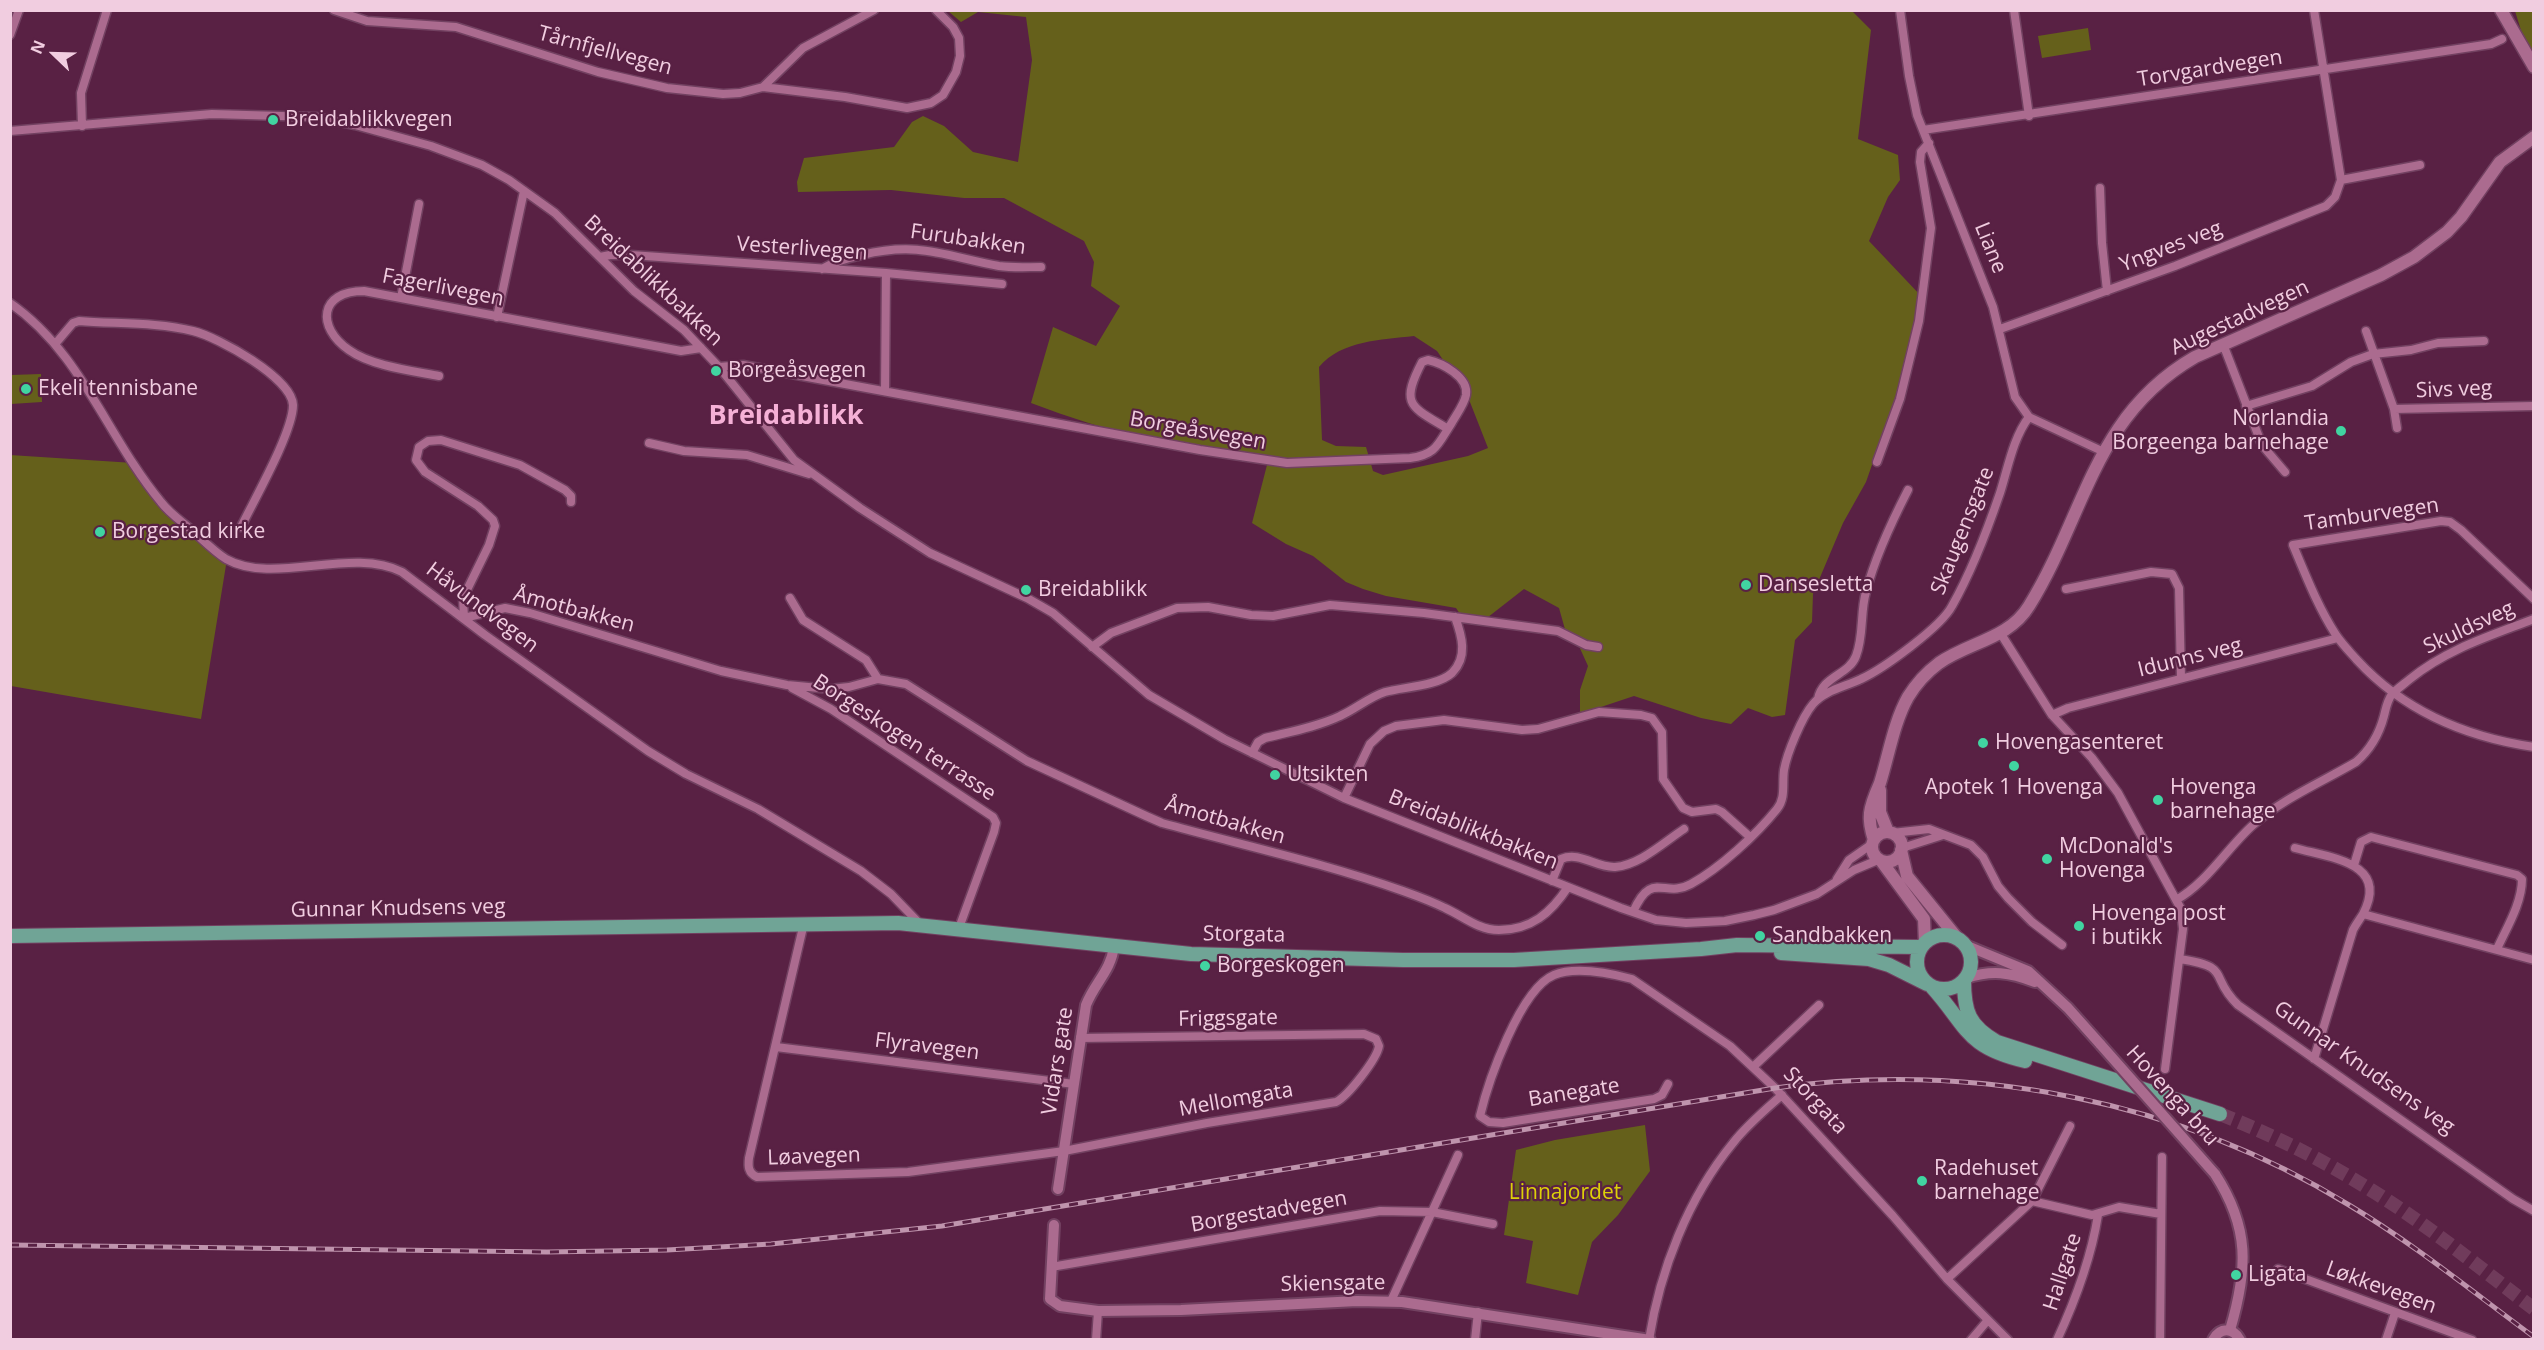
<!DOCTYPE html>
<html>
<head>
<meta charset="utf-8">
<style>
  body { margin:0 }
  #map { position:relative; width:2544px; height:1350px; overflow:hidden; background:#592144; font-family:"Open Sans",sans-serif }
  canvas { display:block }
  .frame { position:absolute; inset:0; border:12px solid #f1cde0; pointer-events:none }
  .north { position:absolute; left:24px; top:24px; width:60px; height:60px; -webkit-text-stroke:4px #592144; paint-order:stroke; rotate:293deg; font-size:16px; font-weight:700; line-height:24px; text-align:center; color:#f1cde0 }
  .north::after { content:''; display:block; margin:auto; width:21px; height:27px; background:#f1cde0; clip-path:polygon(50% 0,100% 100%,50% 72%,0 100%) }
</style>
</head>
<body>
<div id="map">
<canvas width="2544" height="1350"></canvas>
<div class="frame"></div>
<div class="north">N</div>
</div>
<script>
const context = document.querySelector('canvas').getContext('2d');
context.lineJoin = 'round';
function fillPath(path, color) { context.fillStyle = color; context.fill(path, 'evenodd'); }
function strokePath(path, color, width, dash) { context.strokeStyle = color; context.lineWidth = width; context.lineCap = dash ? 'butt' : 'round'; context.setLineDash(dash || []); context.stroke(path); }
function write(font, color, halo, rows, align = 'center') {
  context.font = font + ' "Open Sans",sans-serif'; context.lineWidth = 4.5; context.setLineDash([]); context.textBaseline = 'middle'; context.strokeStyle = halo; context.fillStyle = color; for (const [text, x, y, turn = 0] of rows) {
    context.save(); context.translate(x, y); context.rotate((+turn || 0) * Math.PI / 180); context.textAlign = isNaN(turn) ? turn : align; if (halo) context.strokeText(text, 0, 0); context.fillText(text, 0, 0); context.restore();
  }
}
const green = new Path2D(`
  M948,11h904l19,19 -13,109 40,16 2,25 -12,17 -19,44 53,56 -19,79 -37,106 -23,41 -30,71 -1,28 -17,18 -10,75 -13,2 -24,-9 -17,16 -30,-6 -67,-22 -54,18v-24l8,-24 -10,-22 -10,-4 -9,-32 -35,-19 -41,32 -19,-1 -8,-12 -70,-12 -23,-7 -17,-7 -33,-26 -27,-12 -34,-21 15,-58c-81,-14 -160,-33 -236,-62l22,-76 43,19 24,-40 -29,-20 3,-24 -10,-21 -80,-43h-40l-73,-8 -93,2 -1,-10 7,-24 90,-11 18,-25 11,-6 21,10 29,26 45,10 14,-102 -6,-43 -48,-5 -17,10zM1414,336l23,15 31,46 20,51 -20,8 -85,19 -10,-4 -7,-24 -30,-1 -14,-6 -3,-73c23,-27 62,-27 95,-31z
  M2515,11h18v58z
  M2088,28l3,22 -49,8 -4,-22z
  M41,374l1,28 -31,2v-29z
  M10,455l124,8 28,41 65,55 -26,160 -190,-33z
  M1645,1125l5,46 -32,44 -26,27 -14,53 -52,-12 7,-42 -29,-6 12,-85 39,-10z`);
const primaryTunnel = new Path2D(`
  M2220,1114c53,21 103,46 151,76 57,35 109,78 163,119`);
const minor = new Path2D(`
  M334,10l33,11 89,6 142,45 69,16 56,6 17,-1 23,-6 82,10 62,11 24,-5 12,-8 13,-23 4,-16 -1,-18 -6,-11 -17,-17
  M1900,10l9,66 8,39 76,192 22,90 14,20 75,35
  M2014,10l15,106
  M10,35l9,-25
  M763,87l40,-39 71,-38
  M82,126l-1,-33 26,-83
  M1923,130l568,-86 11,-5
  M10,131l202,-17 104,3 39,8 76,21 51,19 27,15 46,33 79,78 50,39 35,37 75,93 66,48 70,45 97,45 26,15 96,82 75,44 120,59 277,110 35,12 30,3 39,-2 29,-6 20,-5 43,-16 37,-24 24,-10
  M2341,180l79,-15
  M2100,188l2,55 5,48
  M600,257l10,-2h21l255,18 116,11
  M822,269c13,-8 25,-11 40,-14 57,-14 83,1 137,11 14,2 28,1 42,1
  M401,298l18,-94
  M10,303c72,50 97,134 151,199 9,12 23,21 34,31 10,9 20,19 31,26 48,27 125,-13 176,13l83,63 163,116 38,23 72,35 103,62 30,23 29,30
  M497,317l27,-126
  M2000,329l175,-63 151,-60 9,-9 6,-17 -27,-170
  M2366,331l28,78 3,19
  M56,343l17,-20 6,-2c37,3 78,1 114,10 25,6 99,47 100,74 0,27 -39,95 -52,122
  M2223,344l39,101 23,27
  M719,367l24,-2 457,85 87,13 123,-5c26,-3 28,-14 41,-34 5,-9 13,-19 15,-29 3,-18 -24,-32 -38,-35l-6,2c-22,43 -12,44 26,67
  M439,376c-26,-5 -68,-10 -90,-26 -33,-23 -30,-59 15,-59l317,60 20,-3
  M885,391l1,-118
  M2246,406l66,-20 39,-24 22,-8 38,-4 27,-7 46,-2
  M2394,409l140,-3
  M649,443l35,8 63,4 62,19
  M1877,462l23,-63 19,-78 12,-93 -11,-66 1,-10 8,-9
  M571,502v-6l-6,-6 -45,-25 -79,-25 -13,1 -9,6 -3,13 9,12 53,34 15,14 2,6 -6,19 -26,53 1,20 41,-10 25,5 191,58 66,14 43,4 19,-2 29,-8 28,5 121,77 119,55 16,7c80,22 162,40 241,68 14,5 28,10 42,17 18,8 33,22 54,22 32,0 52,-17 69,-43
  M2066,589l85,-17 21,2 7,14 2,90
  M790,598l13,22 63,40 12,19
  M2534,599l-73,-69 -11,-8 -9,-1 -148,24c13,31 25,62 43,90 6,9 14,17 21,25 47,51 108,77 177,87
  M2001,634l51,81 40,43 26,35 63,116 2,20 -18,140
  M1092,647l19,-14 66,-25 31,-1 43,8 22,1 57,-11 94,8 134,18 28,14 12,2
  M792,688l39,21 162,108 3,6 -2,9 -35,96
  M1818,699c4,-23 31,-24 38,-43 8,-20 4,-44 10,-64 9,-35 25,-69 42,-102
  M2052,715l16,-7 270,-70
  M1252,753l6,-11 7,-4c24,-6 52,-11 75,-22 16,-7 29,-19 45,-24 18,-5 53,-6 67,-19 16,-16 10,-37 3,-56
  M1344,798l26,-54 14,-13 12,-5 48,-6 78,10 16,-1 61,-17 42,3 11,3 10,14 1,47 20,29 9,4 24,-3 6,3 28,25
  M1892,833l37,-4 42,16 12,12 15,29 10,12 24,24 30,23
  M1902,848l41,-13
  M2295,848c35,10 95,14 68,66 -3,5 -7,10 -10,16l-39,129
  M2354,865l7,-23 10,-5 146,38 5,4c0,24 -15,48 -25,70
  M1837,879l12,-19 23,-16
  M1552,881l9,-22c19,-8 35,9 54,8 25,-2 49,-25 69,-38
  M2176,900c31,-17 51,-52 77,-75 29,-26 69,-43 103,-63 15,-13 23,-27 28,-46 2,-8 3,-15 8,-22 5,-5 12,-10 18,-15 37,-30 80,-43 124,-60
  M1633,912c19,-43 31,-13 58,-28 29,-16 65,-49 86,-75 9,-11 5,-25 7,-39 3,-17 18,-53 29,-66 12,-14 32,-17 48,-25 22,-10 80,-52 91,-73 20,-35 35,-75 48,-113 8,-25 13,-55 29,-76
  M2363,914l171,46
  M804,923l-55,235c-1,8 -1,15 8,19l151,-5 82,-11 74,-10 143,-28 129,-21c12,-6 41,-43 43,-56l-3,-7 -12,-5 -284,4
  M2180,959c53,8 28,17 58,46l275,194 21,12
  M776,1047l298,37
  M1753,1067l66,-62
  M1668,1084l-6,11 -8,4 -151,24 -14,-1 -9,-6c8,-34 40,-127 74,-141 22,-9 55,-2 78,4l98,67 45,42 118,128 54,63 61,61
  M2032,1201l60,14 27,-8 42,7
  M1051,1267l329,-56 52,1 61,12
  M2278,1269l194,71
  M1947,1279l85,-78 38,-75
  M1391,1301l67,-146
  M1096,1340l2,-29
  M1475,1340l3,-28
  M1649,1340c11,-70 39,-142 84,-197 14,-18 32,-33 49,-48
  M1971,1340l17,-20
  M2057,1340c19,-41 34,-81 41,-125
  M2160,1340l2,-183
  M2386,1340l9,-27`);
const tertiary = new Path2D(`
  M1965,945l63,26 40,37 33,37
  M1966,978c26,-8 43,-6 69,4
  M2215,1174c35,54 33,95 15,156
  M1058,1189l28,-184c9,-23 25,-34 28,-59
  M1054,1225l-4,74 10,7 38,5 83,-1 176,-9 45,1 248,38
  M2213,1340c7,-13 20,-13 27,0`);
const secondary = new Path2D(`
  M2501,10l33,57
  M1880,790v22l8,20
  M1872 847a15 15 0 1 1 30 0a15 15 0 1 1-30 0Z
  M1874,840c-3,-9 -5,-18 -4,-27 1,-10 6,-21 10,-30 9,-29 14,-61 28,-86 8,-13 19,-25 31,-34 30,-21 70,-24 90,-57 57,-92 64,-190 166,-249l186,-82 33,-18 33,-25 14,-15 39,-55 34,-25
  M1901,850l6,26 51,63
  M1882,862l42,57 1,24`);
const primary = new Path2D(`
  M1917 962a27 27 0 1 1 54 0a27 27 0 1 1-54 0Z
  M10,936l888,-13 293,31 212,6h111l187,-11 36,-4 184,2
  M1781,953l88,6 20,6 38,19
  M1964,980c0,32 5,46 33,62l223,72
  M1932,987c36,40 33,60 93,74`);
const rail = new Path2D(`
  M10,1245l537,7 120,-2 104,-6 171,-18 833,-138c198,-27 403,12 574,117 65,39 124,87 185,132`);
const tertiaryBridge = new Path2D(`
  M2101,1045l114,129`);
const markers = [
  [273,120,6,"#41d4a1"],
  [716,371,6,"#41d4a1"],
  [26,389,6,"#41d4a1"],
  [2341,431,6,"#41d4a1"],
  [100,532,6,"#41d4a1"],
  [1746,585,6,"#41d4a1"],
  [1026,590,6,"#41d4a1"],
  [1983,743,6,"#41d4a1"],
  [2014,766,6,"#41d4a1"],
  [1275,775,6,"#41d4a1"],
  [2158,800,6,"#41d4a1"],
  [2047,859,6,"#41d4a1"],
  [2079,926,6,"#41d4a1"],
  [1760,936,6,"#41d4a1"],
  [1205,966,6,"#41d4a1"],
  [1922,1181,6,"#41d4a1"],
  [2236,1275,6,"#41d4a1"]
];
const streetNames = [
  ["Tårnfjellvegen",605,51,15],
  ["Torvgardvegen",2210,69,-9],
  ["Furubakken",968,240,8],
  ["Yngves veg",2171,247,-21],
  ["Liane",1990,248,68],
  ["Vesterlivegen",802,249,4],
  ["Breidablikkbakken",653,281,43],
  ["Fagerlivegen",443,288,11],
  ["Augestadvegen",2240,318,-25],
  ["Sivs veg",2454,390,-2],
  ["Borgeåsvegen",1198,431,10],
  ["Tamburvegen",2372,515,-8],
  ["Skaugensgate",1963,531,-68],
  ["Håvundvegen",482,608,37],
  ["Åmotbakken",574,610,15],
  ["Skuldsveg",2469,628,-25],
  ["Idunns veg",2190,658,-14],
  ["Borgeskogen terrasse",904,738,33],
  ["Åmotbakken",1225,821,16],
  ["Breidablikkbakken",1473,830,22],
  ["Gunnar Knudsens veg",398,909,-1],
  ["Storgata",1244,935,1],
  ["Friggsgate",1228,1019,-1],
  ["Flyravegen",927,1047,7],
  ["Vidars gate",1058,1061,-81],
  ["Gunnar Knudsens veg",2364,1068,35],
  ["Banegate",1574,1093,-9],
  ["Hovenga bru",2172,1096,48],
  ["Mellomgata",1236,1100,-10],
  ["Storgata",1815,1101,47],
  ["Løavegen",814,1157,-2],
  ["Borgestadvegen",1269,1212,-10],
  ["Hallgate",2063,1272,-72],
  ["Skiensgate",1333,1284,-1],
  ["Løkkevegen",2381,1288,20]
];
const poiNames = [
  ["Breidablikkvegen",285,120],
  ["Borgeåsvegen",728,371],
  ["Ekeli tennisbane",38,389],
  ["Norlandia",2329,419,"right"],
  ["Borgeenga barnehage",2329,443,"right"],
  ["Borgestad kirke",112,532],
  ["Dansesletta",1758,585],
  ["Breidablikk",1038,590],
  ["Hovengasenteret",1995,743],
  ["Utsikten",1287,775],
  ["Apotek 1 Hovenga",2014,788,"center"],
  ["Hovenga",2170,788],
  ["barnehage",2170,812],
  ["McDonald's",2059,847],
  ["Hovenga",2059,871],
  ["Hovenga post",2091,914],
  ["i butikk",2091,938],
  ["Sandbakken",1772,936],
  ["Borgeskogen",1217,966],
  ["Radehuset",1934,1169],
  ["barnehage",1934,1193],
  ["Ligata",2248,1275]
];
const parkNames = [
  ["Linnajordet",1565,1193]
];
const districtNames = [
  ["Breidablikk",786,416]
];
fillPath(green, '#65601b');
strokePath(primaryTunnel, '#703b5b', 14, [14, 7]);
strokePath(minor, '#724161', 11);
strokePath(tertiary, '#724161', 14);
strokePath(secondary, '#724161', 15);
strokePath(primary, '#724161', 16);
strokePath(minor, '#ab6b8f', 8);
strokePath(tertiary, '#ab6b8f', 10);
strokePath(secondary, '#ab6b8f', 12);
strokePath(primary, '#70a496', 14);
strokePath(rail, '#bf94ad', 5);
strokePath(rail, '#592144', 3, [9]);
strokePath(tertiaryBridge, '#724161', 14, []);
strokePath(tertiaryBridge, '#ab6b8f', 10);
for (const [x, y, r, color] of markers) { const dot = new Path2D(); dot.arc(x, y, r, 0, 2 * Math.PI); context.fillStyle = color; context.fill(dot); strokePath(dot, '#592144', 2); }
write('21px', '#f1cde0', '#592144', streetNames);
write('21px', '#f1cde0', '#592144', poiNames, 'left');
write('21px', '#ddd008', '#592144', parkNames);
write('bold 27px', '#f5b0d6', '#592144', districtNames);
</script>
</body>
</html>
